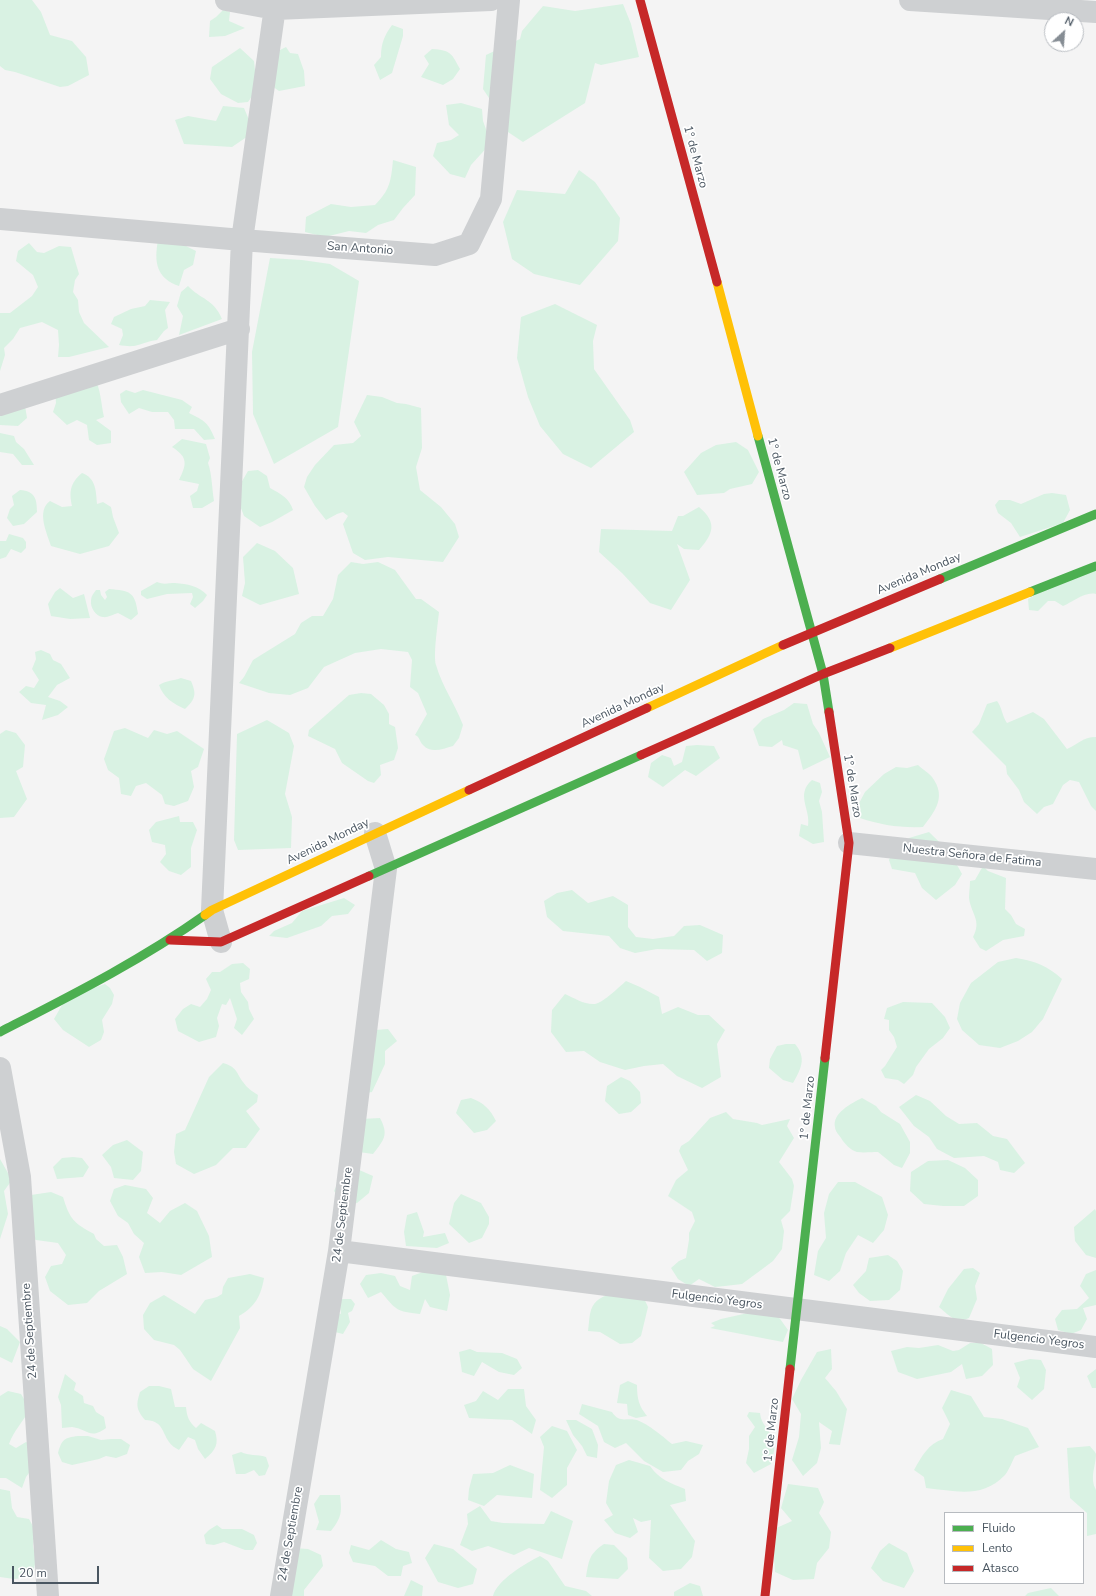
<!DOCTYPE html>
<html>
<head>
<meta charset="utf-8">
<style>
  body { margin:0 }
  #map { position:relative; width:1096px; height:1596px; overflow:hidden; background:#f4f4f4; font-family:"Nunito Sans",sans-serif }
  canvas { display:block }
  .legend { position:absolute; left:944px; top:1512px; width:140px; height:72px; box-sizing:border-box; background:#fff; border:1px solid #b7bbc0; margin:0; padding:5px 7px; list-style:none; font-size:12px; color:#4a5661 }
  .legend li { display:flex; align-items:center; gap:8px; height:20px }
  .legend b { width:20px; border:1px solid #b7bbc0 }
  .north { position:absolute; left:1044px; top:12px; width:40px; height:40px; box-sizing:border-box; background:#fff; border:1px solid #b7bbc0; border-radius:50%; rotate:26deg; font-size:11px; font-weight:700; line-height:16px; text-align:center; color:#4a5661 }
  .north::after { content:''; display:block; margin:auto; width:14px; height:18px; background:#868d94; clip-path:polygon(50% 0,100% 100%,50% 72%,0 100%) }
  .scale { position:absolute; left:12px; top:1566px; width:87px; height:18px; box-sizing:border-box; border:2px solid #4a5661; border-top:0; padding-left:5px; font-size:12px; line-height:14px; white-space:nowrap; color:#4a5661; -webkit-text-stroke:3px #fff; paint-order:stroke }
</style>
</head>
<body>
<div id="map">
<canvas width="1096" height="1596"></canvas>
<ul class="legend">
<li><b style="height:5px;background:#4caf50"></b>Fluido</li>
<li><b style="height:5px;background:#ffc107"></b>Lento</li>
<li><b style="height:5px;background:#c62828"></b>Atasco</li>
</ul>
<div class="north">N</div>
<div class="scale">20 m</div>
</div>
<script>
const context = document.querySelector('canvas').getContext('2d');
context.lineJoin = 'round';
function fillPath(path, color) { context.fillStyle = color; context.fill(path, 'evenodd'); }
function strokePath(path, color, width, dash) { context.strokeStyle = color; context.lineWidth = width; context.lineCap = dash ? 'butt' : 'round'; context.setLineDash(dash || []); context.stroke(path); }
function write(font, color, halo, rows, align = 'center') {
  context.font = font + ' "Nunito Sans",sans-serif'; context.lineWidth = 3.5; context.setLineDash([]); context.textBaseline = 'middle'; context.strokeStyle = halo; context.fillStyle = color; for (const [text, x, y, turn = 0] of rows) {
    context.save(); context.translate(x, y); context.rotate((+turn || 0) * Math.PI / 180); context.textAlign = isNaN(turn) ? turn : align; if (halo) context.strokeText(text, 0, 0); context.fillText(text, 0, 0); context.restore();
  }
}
const green = new Path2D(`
  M0,0h32l9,12 9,23 22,6 14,16 3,18 -21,11 -8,1 -45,-15 -10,-2 -5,-4z
  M623,4l8,20 8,33 -38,8 -6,-2 -10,40 -62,39 -18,-12 -10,-23 -12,-18 3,-34 34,-16 2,-8 21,-25 32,5z
  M223,10l7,2 -1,9 16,7 -20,8 -16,1 1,-16 6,-4z
  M392,25l11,4v7l-11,37 -12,7 -6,-15 7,-8c0,-13 3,-21 11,-32z
  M286,47l4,6 8,1 6,17 1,15 -26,5 -10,-7 5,-31z
  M240,48l14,13 3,28 -9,13 -10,1 -17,-9 -11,-15 2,-12z
  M432,49c19,1 20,5 28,20l-7,10 -10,6 -22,-8 8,-13 -5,-8z
  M461,103l21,6 1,12 8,22 -20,22 -6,13 -15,-4 -17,-18 4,-13 14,-3 8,-5 -10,-10 -3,-20z
  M223,106l21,2 10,24 -22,15 -48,-3 -9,-24 13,-4 28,5z
  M393,160l23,7 -1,28 -12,13 -9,12 -16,5 -12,8 -17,-2 -24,6 -20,-5 1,-15 25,-13 20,3 24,-2c15,-15 16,-24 18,-45z
  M579,170l16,12 25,36 -2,23 -38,44 -46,-11 -22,-15 -9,-37 14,-32 48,4z
  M158,240l28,6 10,5 -3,14 -9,5 -5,16c-23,-8 -25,-24 -21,-46z
  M29,243l8,9 7,1 15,-7 12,1 8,27 -4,6 -2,12 5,8 1,12 5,11 25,24 -40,10h-11l1,-12 -1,-15 -16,-8 -22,6 -7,11 -9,9 1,7 -5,16v-58h10l22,-17 6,-9 -5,-12 -17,-14 2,-10z
  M270,258l32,2 28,4 29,17 -21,146 -64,37 -21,-50 -1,-62z
  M188,286c12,13 26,13 34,33l-43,16 4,-19 -6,-10 4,-14z
  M150,300l20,2 -5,8 3,18 -4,3 -7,9c-9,1 -11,3 -19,5 -6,2 -13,1 -19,0l4,-10 -1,-6 -11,-5 3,-7 17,-8 14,-3z
  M555,304l42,21 -4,16 1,28 36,51 4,12 -43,36 -28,-14 -23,-28 -12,-29 -11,-39 4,-41z
  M94,377c7,12 7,27 10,40l-8,3 15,11v12l-14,2 -8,-5 -2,-15 -10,-5 -10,5 -14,-13 3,-9 -1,-12z
  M126,390l9,3 8,-3 39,10 10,7 -3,6c16,8 19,9 26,26l-11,1 -10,-11h-19l-1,-9 -6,-8h-16l-13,-4 -10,6 -8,-12 -1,-8z
  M367,395l15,2 15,6 9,1 15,4 1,40 -6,19 4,23 21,17 14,17 4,13 -16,25 -55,-5 -23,3 -12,-7 -10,-29 5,-8 -5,-4 -6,2 -11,6 -11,-14 -11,-19 3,-10 8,-12 19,-20 19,-2 8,-7 -7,-14z
  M0,403l25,3 2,12 -9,8 -18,-1z
  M0,433l14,3 2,6 8,7 10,16h-12l-9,-11 -13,-2z
  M182,439l24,5 4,14 -2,5c4,11 4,26 6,38l-12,7h-9l-3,-12 7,-5 2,-7 -20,-4c8,-16 9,-23 -7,-33z
  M736,442l12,8 11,22 -7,12 -22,5 -6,4 -27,2 -13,-23 17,-19 15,-8z
  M258,470l9,6 3,12c11,6 19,10 23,22l-21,12 -12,5 -16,-11 -5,-13 2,-20 7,-12z
  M82,473c14,5 14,18 15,31l6,-2 8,5 2,10 6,16 -10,13 -29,8 -29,-8c-4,-13 -15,-35 -1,-45l12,6 10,-1c-3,-14 -2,-23 10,-33z
  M20,490c15,1 17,9 17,22l-13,12 -11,2 -6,-8 3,-9 4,-4 -2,-9z
  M1052,493l14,2 4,15 -7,13 -43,14 -9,-14 -13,-10 -3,-8 4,-5h11l11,4 23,-10z
  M699,507c19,16 14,27 0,43l-15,-1 -7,-5 13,36 -19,30 -21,-7 -28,-30 -23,-21 2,-23 71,2 6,-15h5z
  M9,534l14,4 3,4v6l-5,5 -10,-4 -5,8 -6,2v-18h6z
  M257,543l18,8 18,17 6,26 -39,11 -18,-9 3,-13 -2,-26z
  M351,562l12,2 15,-2 17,8 21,29h5l18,13c-1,11 -6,43 -3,53 6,21 19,39 27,60l-4,13 -6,8c-10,3 -22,8 -30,-1 -4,-4 -3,-8 -8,-10l12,-21 -9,-21 -8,-6 2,-27 -4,-8 -27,-3 -26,4 -31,14 -16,21 -18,7 -21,-2 -30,-10 5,-6 9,-17 42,-26 6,-11 11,-7h11l10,-17 5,-24z
  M1096,562v32c-11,-3 -23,8 -33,12l-8,-5h-7l-10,10 -9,-1 -1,-11z
  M157,582c7,3 11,1 18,1 12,1 24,3 32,12l-4,6 -8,7 -5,-4 3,-7 -1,-4 -25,1 -20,5 -6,-4v-4z
  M60,588l13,10 11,-4 6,24 -20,1 -19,-3 -3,-12 7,-12z
  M109,589c21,2 26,2 29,25l-7,6 -13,-7c-4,1 -11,5 -15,4 -7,0 -13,-10 -12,-16 0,-5 3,-8 5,-11h4l1,5 4,5 2,-3 -2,-5z
  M41,650l9,4 3,6 8,4 9,14 -13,7 -9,12 12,4 8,6 -10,8 -16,5 4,-15 -15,-2 -12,-11 7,-6 8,2 5,-8 -7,-11 4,-10 -1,-7z
  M181,678l10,3c6,14 4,18 -6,28 -12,-5 -22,-12 -26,-24 8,-5 14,-4 22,-7z
  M361,693l10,1 13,11 5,9v10l6,3 3,21 -4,12 -14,5 1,10 -7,8 -6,-2 -26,-18 -7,-14 -27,-13 1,-6 40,-35z
  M997,701c5,6 5,15 10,22l26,-11 11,7 23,30c12,-5 15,-12 29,-12v74l-5,-5 -12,-24 -9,-2 -7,5 -10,19 -9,3 -7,7 -13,-12 -5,-12 -12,-16 -1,-8 -34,-34 7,-8 8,-20z
  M794,703l13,1 6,20 6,9 11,24 -27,13 -5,-20 -15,-5 -1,-5 -10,7 -13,-1 -6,-17 10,-10 21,-9z
  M267,720l22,13 5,13 -9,48 7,23 -1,31 -53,2 -4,-10 3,-106z
  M125,728l23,10 6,-8 13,4 10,-3 27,18 -6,18 -7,4 3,16 -6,14 -14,5 -9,-2 -3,-9 -16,-12 -10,3 -5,10 -10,-2 -2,-16 -11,-8 -4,-11 10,-28z
  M6,730l10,3 9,12 -2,22 -7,4 11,28 -13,18 -14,1v-84z
  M697,745l17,1 6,12 -24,18 -11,-6 -22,17 -15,-10 3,-14 11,-8 9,3 3,8 8,-4 4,-16z
  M918,765c4,4 11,8 14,12 15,20 3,34 -9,50 -23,1 -42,-2 -63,-9l-3,-11 8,-15 19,-18 12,-7 11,1z
  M812,780l8,3 2,9 -3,9 3,11 2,30 -11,2 -14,-8 2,-12 7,2c3,-17 -13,-31 4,-46z
  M179,816l1,6h13l4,8 -6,18v19l-10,8 -12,-4 -9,-9 6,-8 -1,-9 -13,-3 -3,-12 7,-8z
  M929,832c14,13 25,26 33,42l-7,11 -19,15 -14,-12 -7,-15 -23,-4 -3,-9 4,-9 10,-4 6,-9z
  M983,866l5,5 18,7 -1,31 6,6 5,9 9,5 -1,7 -21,4 -17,11 -6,-3 -7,-11c9,-17 -2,-23 -4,-39 0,-5 1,-12 1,-17l5,-1z
  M572,890l16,13 25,-7 15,9v22l8,10 17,2 21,-3 10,-10 16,-1 23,10 -1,18 -15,8 -13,-11 -37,-1 -22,4 -15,-5 -11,-12 -46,-5 -16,-14 -3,-16 13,-8z
  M344,898l11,7 -7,9 -16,2 -11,10 -34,12 -18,-2 5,-5 18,-8 10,-12z
  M1016,958c19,3 32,8 46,21l-19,40 -11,13 -14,9 -18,7 -21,-3 -17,-15 -5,-11 3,-16 11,-20 27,-21z
  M243,963l7,6 -1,10 -9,4 1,9 7,10 1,7 5,10 -12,16 -8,-7 3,-9 -7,-21 -4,7 -4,-1 -5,14 2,8 -3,11 -17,5 -21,-11 -3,-12 8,-10 8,-5 9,3 7,-8 4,-9 -5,-11 6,-7h8l12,-8z
  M626,981l14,6 19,10 3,17 16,-7 20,8h11l16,15 -8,14 4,33 -19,11 -25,-12 -14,-12 -19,2 -19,4 -25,-8 -16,-11 -18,1 -15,-20 1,-22 13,-16c9,4 20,11 30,10 9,-2 24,-17 31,-23z
  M105,984l5,4 4,7 -2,9 -10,16 2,12 -3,8 -12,7 -26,-17 -9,-11 12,-21z
  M903,1002l29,1 13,14 5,11 -7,10 -14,11 -13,18 -3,8 -9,9 -6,-4 -13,-2 -4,-8 4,-4 12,-19 -3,-10 -5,-7v-10l-5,-1 3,-11z
  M388,1029l9,12 -12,10v13l-13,28 -12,2 15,-64z
  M786,1044h9c12,14 6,25 -2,39l-10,-3 -14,-12 1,-9 7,-13z
  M223,1063c14,4 13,9 20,19 4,6 10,10 15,13l-1,7 -11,9 14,18 -14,19h-13l-17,17 -22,9 -18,-10 -2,-12 2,-18 9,-4 24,-53z
  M621,1077l9,4 10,11 1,11 -10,9 -12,2 -14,-13 2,-15z
  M916,1095l14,6 16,15 13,8 18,-1 16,13 14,3 18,24 -11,10 -14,-3 -2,-8 -14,-6 -30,2 -17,-9 -8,-12 -15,-11 -15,-19z
  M471,1098c13,5 19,11 25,23l-9,9 -13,3 -18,-20 5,-13z
  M862,1098l14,8 5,6 19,12 10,18v11l-8,15 -8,-3 -16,-13c-6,0 -15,1 -21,0 -7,-2 -13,-9 -16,-14 -2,-3 -6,-7 -6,-11 -3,-14 17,-24 27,-29z
  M726,1112l7,7 24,4 5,2 28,-6 -3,7 7,12 -15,24 13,17 2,7 -4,25 -9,9 3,11 -2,18 -9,12 -12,9 -19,14 -17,2 -10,1 -16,-8 -10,7 -11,-7 -7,-11 8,-7 7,-3 3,-18v-7l6,-12 -3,-9 -24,-16 8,-16 12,-10 -9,-19 2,-5 8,-5 21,-23z
  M380,1118c9,17 4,22 -7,36l-14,-2 2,-33z
  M127,1140l16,12 -2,19 -8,9 -19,-2 -3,-11 -9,-12 11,-10z
  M73,1157l9,1 7,9 -6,10 -26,2 -4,-12 9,-9z
  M0,1159l12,21 -8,11 4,23 -8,25z
  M948,1160l17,8 13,12v16l-14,10h-21l-19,-2 -14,-13 1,-19 17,-11z
  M357,1169l16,7 -4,17 -12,10 -12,2 -11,-14 7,-15z
  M838,1182h17l27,15 6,18 -4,15 -11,13 -15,-8 -12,18 -6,18 -11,10 -15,-6 4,-24 8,-13 -2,-25 5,-19z
  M125,1185l21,4 7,9 -6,15 13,10 10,-12 15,-8 12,8 12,25 3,21 -31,18 -19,-3 -17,1 -6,-16 5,-14 -10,-9 -6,-11 -10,-7 -8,-15 4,-12z
  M51,1192l12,5c7,23 11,26 31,37l2,5 8,7 13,-1 6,12 4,17 -28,17 -12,12 -19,2 -18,-14 -5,-14 6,-11 11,-2 4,-9 -8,-12 -22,-3 -8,-3 3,-42z
  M461,1194l20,9 8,14v7l-7,14 -13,5 -20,-19 5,-21z
  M1095,1209l1,2v47l-10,-3 -11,-14 -1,-14z
  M417,1212l7,20 -1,5 22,-4 4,10 -12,5 -31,-2 -2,-14 3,-17z
  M888,1255l9,6 6,10 -3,19 -11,10 -19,1 -11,-8 -6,-8 13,-14 3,-13z
  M973,1268l7,5 -5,13 2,13 -8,19 -11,4 -11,-8 -8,-7 9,-18 16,-20z
  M431,1269l15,6 4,20 -3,16 -17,-4 -5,-8 -5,15c-24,-3 -23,-3 -39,-22l-13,6 -8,-14 6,-9 15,-2 14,3 5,10 10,4 2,-14z
  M1096,1270v35l-13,3 4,11 -6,11 -10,4 -13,-4 -3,-11 7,-9 15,-1 12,-11 -9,-12 6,-12z
  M250,1274l14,4c-3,18 -9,29 -25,38l1,12 -29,53 -18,-12 -13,-19 -6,-5 -20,-5 -10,-11 -1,-14 7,-12 14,-8 31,19 10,-14 12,-3 5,-3 1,-7 5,-9z
  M641,1292l7,15 -7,29 -9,7 -12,1 -20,-12 -12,-1c1,-7 1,-15 3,-21 7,-20 33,-17 50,-18z
  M339,1299h12l4,5 -3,7 -4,2 2,9 -7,12 -12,-3 4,-19 6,2z
  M748,1313l30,3 10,14 -5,12 -73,-14 5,-2 -4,-3 10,-4z
  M0,1326l7,3 13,13 -8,21 -12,-6z
  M970,1343h11l11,6 1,16 -11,11 -16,3 -4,-15 -11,8 -34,7 -19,-7 -7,-21 16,-4 12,1 19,-3 15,6 6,-1z
  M470,1349l7,3 25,1 15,6 5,9 -8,7 -15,-3 -17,-10 -8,14 -12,-4 -3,-20z
  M831,1349l1,20 -7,9 11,13 11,18 -7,36 -11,-1 3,-13 -13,-9 2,26 -4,15 -14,13 -11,-16 7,-23 2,-23 -9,-15 9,-19 16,-28z
  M1030,1359l11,1 5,10 -2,19 -12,11 -15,-13 3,-9 -6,-15z
  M1096,1369v19h-4l-5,-12z
  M65,1374l11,9 -2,7 9,6 1,7 9,3 3,6 8,5 2,11c-16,12 -18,1 -34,-1 -3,0 -7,1 -10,1l-1,-23 -3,-8z
  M628,1381l9,4c0,14 2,21 10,31l-11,2 -8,-3 -1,-11 -10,-1 3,-18z
  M149,1386h10l12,3 4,18h11c1,10 3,15 10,21l5,-5 14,8c4,13 1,19 -10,28l-7,-10 -3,-9 -7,-3 -9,13c-4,-2 -8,-5 -10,-8 -8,-12 -6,-21 -24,-22 -9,-11 -9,-15 -5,-28z
  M508,1389h16l2,17 10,14 -4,14 -20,-14 -43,-2 -5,-13 12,-4 7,-10 15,9z
  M951,1390l20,6 13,21 18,2 26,9 11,19 -24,9c-3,6 -6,14 -10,19 -23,24 -49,16 -79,13l-2,-11 -10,-7c8,-14 14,-26 29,-31l7,-15 -8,-16z
  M8,1391l13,3 9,15c-7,13 -16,21 -21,35l7,4 10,-6 14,6 -3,14 -11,15 -4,11 -16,-10h-6v-82z
  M582,1404l30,8c8,12 14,5 25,8 13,5 25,16 35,24l14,-3 17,4 -4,9 -11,7 -7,9 -18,2 -19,-11 -18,-18 -11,5 -11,-6 -6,-16 -19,-12z
  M749,1412l11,1c1,13 12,18 14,29 2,6 -2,16 -3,22l-17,9 -8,-10 3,-14v-13l6,-9 -8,-11z
  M566,1420h10l16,9 6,16 -1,13 -10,-2 -5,-10 -9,-11z
  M552,1426l15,5 10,19 -10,18v17l-15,13 -12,-8 4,-43 -4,-10z
  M78,1436h10l13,4 10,-1h10l9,6 -3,9 -11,4 -10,-2 -7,3 -27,6 -10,-3 -4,-9c4,-14 6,-15 20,-17z
  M1090,1446c1,2 5,5 6,8 0,12 -7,24 0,36v44l-9,2v-23l-17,-15 -3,-50z
  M241,1452c8,4 16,2 25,5l3,9 -4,9 -6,1 -5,-6 -9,4h-9l-4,-19z
  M629,1460l21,6c9,13 20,17 35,23l1,12 -16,4 25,36 -3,16 -11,12 -18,2 -14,-13 2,-38 -10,2 -8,-4 5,14 -8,6 -15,-5 -11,-13 9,-5 -7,-12 3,-22 7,-16z
  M510,1465l24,9 -2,24 -35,-3 -13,11 -16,-6 1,-11 4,-15 20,-1z
  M788,1484l30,4 6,14 -5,11 12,19 -2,16 -12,15 -3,16 -21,1 -18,-8 -3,-42 20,-9 -11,-13z
  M0,1489l10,2 2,17 5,9 12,2 6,11 -2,16 3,14 -4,17 -18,2 -14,-2z
  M320,1495h20c2,17 2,22 -9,36l-15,-1 3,-8 -5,-18z
  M480,1506l11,15 12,2 41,1 7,-13 22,10 -11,38 -33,-11 -15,7 -26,-9 -16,5 -12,-6 8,-21 -1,-10z
  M217,1525l5,4h20l12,6 3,8 -4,7h-8l-21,-8 -10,3 -8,-1 -2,-9 5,-5z
  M381,1540l15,9 13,3 3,11 -9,3 -2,10h-13l-13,-10 -22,-4 -4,-9 2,-8 18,5z
  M889,1543l18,10 7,18 -10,17 -21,-7 -12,-13 9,-17z
  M434,1544l19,5 24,20 -4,15 -15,4 -20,-6 -13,-24z
  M604,1544l10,1 13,13 1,11 -10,10 -32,-2c3,-17 3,-23 18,-33z
  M294,1548l14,1 13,6 2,11 -19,24v6h-23z
  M540,1556l8,5 17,25 21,5 6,5h-99c4,-16 33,-33 47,-40z
  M411,1580l12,6 -1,10h-18z
  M690,1583l10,3 3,10h-29v-4z
  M1051,1588l8,8h-34l3,-3z`);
const street = new Path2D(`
  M226,0l49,9 216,-9
  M910,0l186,12
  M0,219l242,21 193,15 34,-11 22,-45 18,-199
  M0,405l239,-76
  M849,843l247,26
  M221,942l-9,-32 30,-670 34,-240
  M0,1068l20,109 28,419
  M339,1251l757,96
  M281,1596l58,-345 47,-382 -11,-36`);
const fast = new Path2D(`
  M758,436l65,238 6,38
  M940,579l156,-65
  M1030,592l66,-26
  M369,876l272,-121
  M0,1032c70,-36 140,-71 205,-117
  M790,1369l35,-311`);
const slow = new Path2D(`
  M717,282l41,154
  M890,648l140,-56
  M647,708l136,-63
  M205,915l7,-5 257,-120`);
const jam = new Path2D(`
  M640,0l77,282
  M783,645l157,-66
  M641,755l182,-81 67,-26
  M469,790l178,-82
  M170,940l51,2 148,-66
  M825,1058l24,-215 -20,-131
  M765,1596l25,-227`);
const streetNames = [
  ["1° de Marzo",695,157,75],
  ["San Antonio",360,249,4],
  ["1° de Marzo",779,469,75],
  ["Avenida Monday",919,574,-23],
  ["Avenida Monday",623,706,-25],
  ["1° de Marzo",852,786,81],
  ["Avenida Monday",328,842,-26],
  ["Nuestra Señora de Fatima",972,856,6],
  ["1° de Marzo",808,1108,-84],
  ["24 de Septiembre",343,1215,-83],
  ["Fulgencio Yegros",717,1300,7],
  ["24 de Septiembre",30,1331,-94],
  ["Fulgencio Yegros",1039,1340,7],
  ["1° de Marzo",772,1430,-84],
  ["24 de Septiembre",291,1534,-80]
];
fillPath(green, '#d9f2e3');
strokePath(street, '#ced0d2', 22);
strokePath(fast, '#4caf50', 9);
strokePath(slow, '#ffc107', 9);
strokePath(jam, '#c62828', 9);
write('12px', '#4a5661', '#fff', streetNames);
</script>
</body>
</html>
